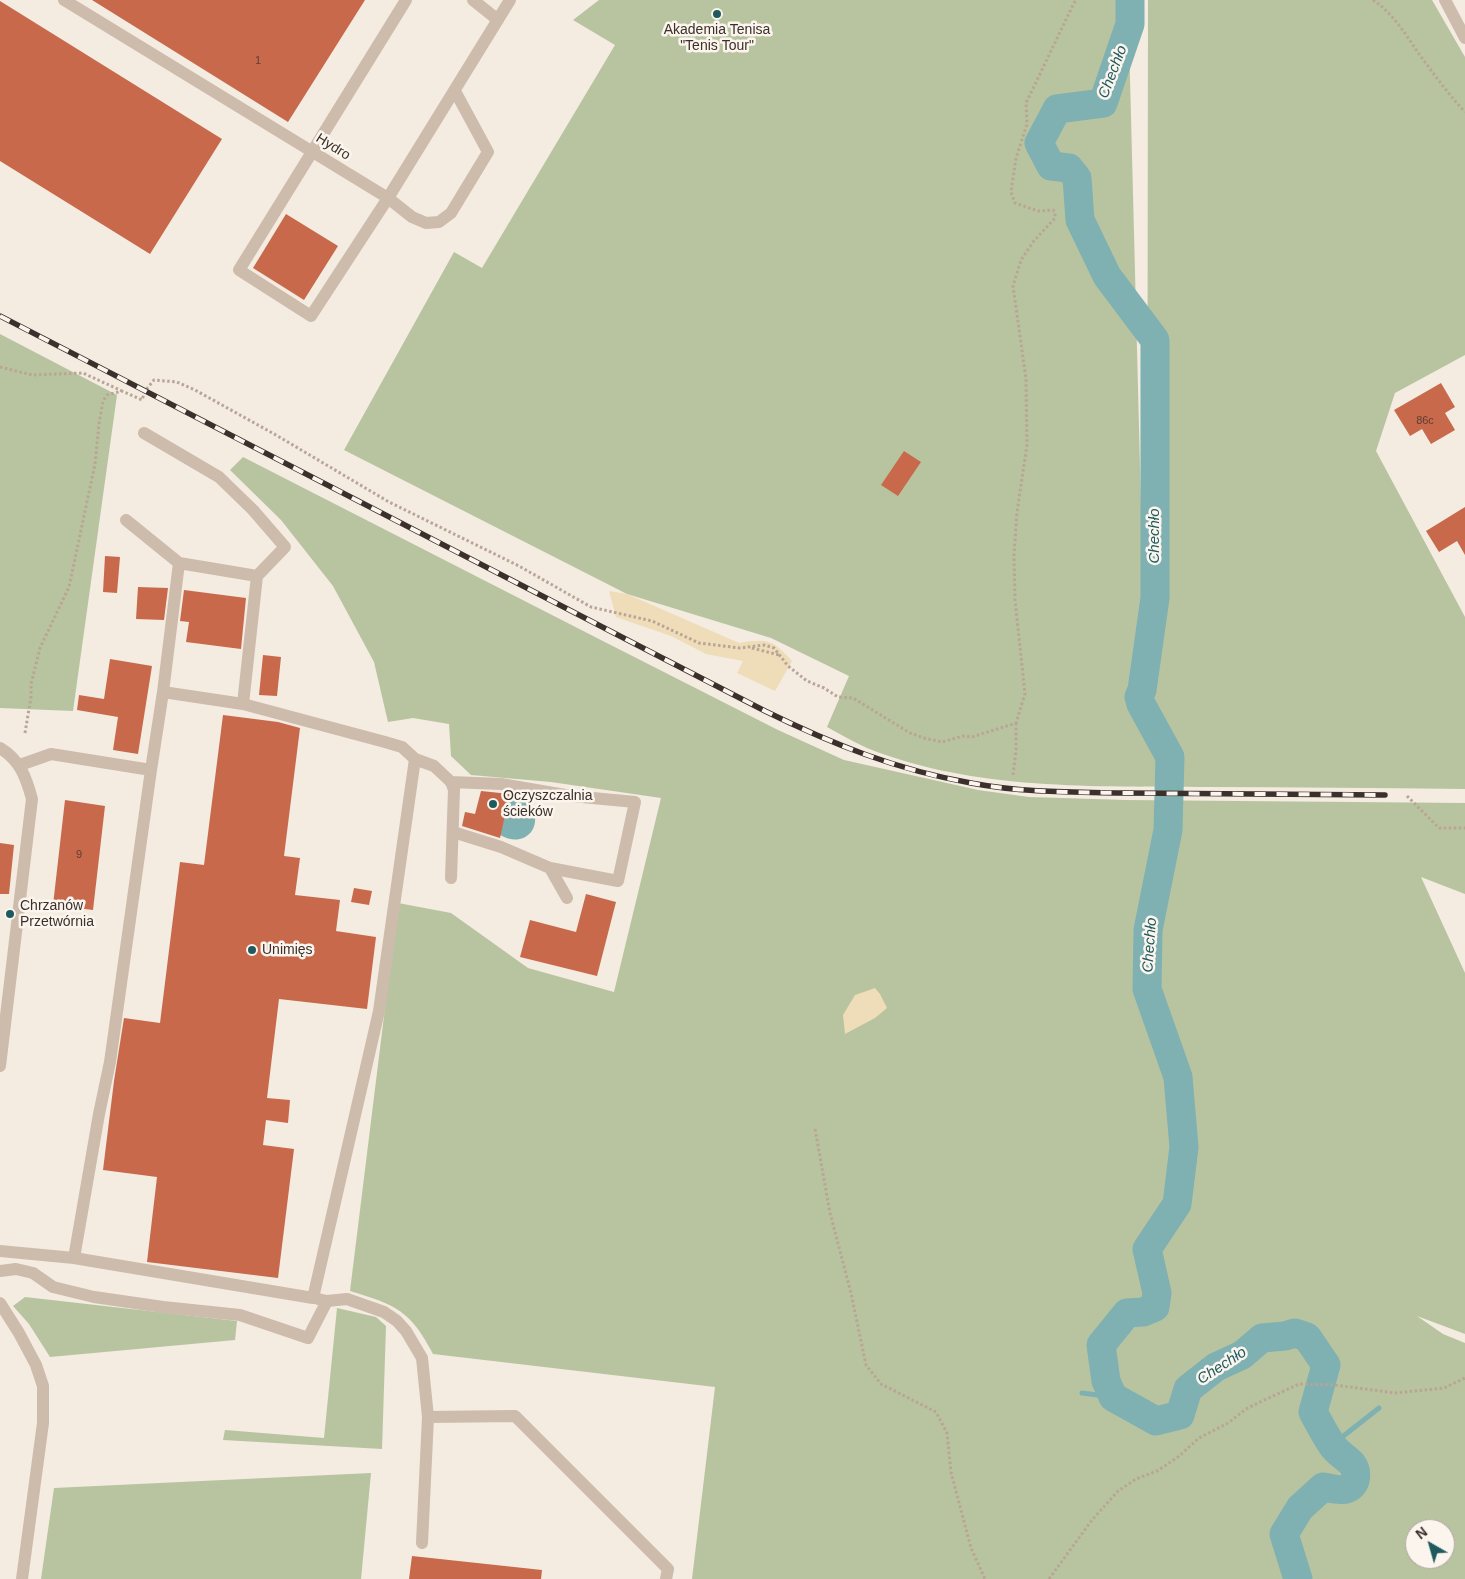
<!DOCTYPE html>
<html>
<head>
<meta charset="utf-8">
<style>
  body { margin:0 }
  #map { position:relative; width:1465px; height:1579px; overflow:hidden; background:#f4ebe1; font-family:Arial,sans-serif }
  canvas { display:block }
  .north { position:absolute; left:1405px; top:1519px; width:50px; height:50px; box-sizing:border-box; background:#fbf5ee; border:1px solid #aea6a0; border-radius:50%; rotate:322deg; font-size:14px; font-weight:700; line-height:20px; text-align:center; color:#3b302b }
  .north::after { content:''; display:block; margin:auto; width:18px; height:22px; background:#1f5a5e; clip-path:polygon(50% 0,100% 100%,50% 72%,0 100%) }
</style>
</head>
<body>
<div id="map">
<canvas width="1465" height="1579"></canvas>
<div class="north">N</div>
</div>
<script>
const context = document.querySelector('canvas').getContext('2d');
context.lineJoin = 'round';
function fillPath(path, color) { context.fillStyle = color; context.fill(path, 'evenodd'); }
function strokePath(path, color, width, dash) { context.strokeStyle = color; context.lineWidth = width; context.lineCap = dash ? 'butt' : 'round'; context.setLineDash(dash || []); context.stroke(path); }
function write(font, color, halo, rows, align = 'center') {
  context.font = font + ' Arial,sans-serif'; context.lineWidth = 5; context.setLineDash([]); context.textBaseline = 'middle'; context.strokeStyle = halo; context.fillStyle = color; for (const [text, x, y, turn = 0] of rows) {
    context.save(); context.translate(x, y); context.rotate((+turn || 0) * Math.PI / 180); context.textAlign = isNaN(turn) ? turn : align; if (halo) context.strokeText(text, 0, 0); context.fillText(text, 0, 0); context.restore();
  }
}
const green = new Path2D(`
  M599,0h529l19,738 1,-738h284l33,57v298l-70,38 -19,58 89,166v172c-86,-1 -172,-2 -257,-2 -113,-1 -234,4 -341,-39 -13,-6 -27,-14 -40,-21l22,-51 -78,-38 -144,-44 -283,-144 110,-198 28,16 133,-223 -42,-25z
  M0,334l117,61 -44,316 -73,-3z
  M243,457l352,180 183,93 66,30 134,30 51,7 97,3 339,3v91l-44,-17 44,96v361l-48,-18 26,18 22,9v236h-773l23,-192 -282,-33c-23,-44 -37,-49 -83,-63l48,-388 53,10 77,55 86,24 47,-194 -110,-16 -80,-7 -20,-19 -2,-32 -36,-6 -25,4 -14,-60 -41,-76 -52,-66 -51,-50zM1415,1529h30v30h-30z
  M25,1297l212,24 -2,19 -185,17 -21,-33 -16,-18z
  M337,1308l39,9 10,9 -4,123 -159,-9 2,-10 99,8z
  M371,1473l-10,106h-320l13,-91z`);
const sand = new Path2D(`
  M609,591l18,3 112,49c29,-5 34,-3 53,18l-17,30 -38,-18 6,-12 -37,-7 -35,-18 -55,-19z
  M875,988l5,6 7,14 -12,10 -30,16 -2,-19 12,-20z`);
const water = new Path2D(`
  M510,796c43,7 25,59 -10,39z`);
const stream = new Path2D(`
  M1129,690h13
  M1082,1393l31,4
  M1332,1445l47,-37`);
const river = new Path2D(`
  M1130,0v24l-27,79 -46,6 -18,34 12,23 18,2 8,10 3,42 27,56 48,64v258l-13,92 -3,7 2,7 29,53 -2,73 -20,100 -1,59 31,88 6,70 -7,57 -30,45 10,44 -2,14 -12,5 -16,1 -26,32 5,36 7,16 43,24 24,-6 8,-26 28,-22 26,-12 20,-17 23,-2 10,-3 12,4 19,28 -13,47c6,11 12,23 19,33 5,8 14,12 20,19 6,8 5,22 -6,25 -6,2 -17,-1 -23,-2l-23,21 -16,26 14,45`);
const building = new Path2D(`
  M92,0h273l-77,122z
  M0,1l222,138 -72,115 -150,-93z
  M286,214l52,32 -34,54 -51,-32z
  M1441,383l14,24 -10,6 10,17 -24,14 -9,-15 -12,7 -16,-26z
  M904,451l17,11 -23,34 -17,-11z
  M1465,507v48l-8,-14 -18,11 -13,-21z
  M105,556l15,1 -3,36 -14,-1z
  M138,587l30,1 -4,32 -28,-1z
  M184,590l62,8 -5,51 -55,-7 3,-20 -9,-1z
  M263,655l18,2 -4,39 -18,-1z
  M110,659l42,7 -14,88 -25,-4 5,-33 -41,-7 2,-15 25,4z
  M223,715l55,7 22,6 -16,128 16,2 -5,37 45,5 -4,31 40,6 -9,72 -88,-10 -12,99 23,2 -2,23 -22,-3 -3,25 31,4 -16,129 -131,-16 10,-85 -54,-7 11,-89 10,-63 36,5 20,-161 24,3z
  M481,791l29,3 -10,44 -38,-12 3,-14 10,2z
  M65,800l40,6 -12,104 -40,-5z
  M0,843l14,2 -5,49h-9z
  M354,888l18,3 -3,14 -18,-3z
  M586,894l30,8 -19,74 -77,-19 10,-37 46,12z
  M412,1556l130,14 -1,9h-132z`);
const path = new Path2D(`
  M1373,0c20,13 33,35 46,54 15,20 29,40 46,58
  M0,367l32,8 51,-2 39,18
  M752,648l27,7
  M25,733l6,-36v-13l9,-36 29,-61 26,-123 4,-40 4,-23 4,-6 15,-4 20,9 3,-9 9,-11 23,2 18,8 81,45 113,67 130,64 72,41 61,14 47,22 41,5 24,-3 10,3 14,18 19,15 17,7 14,9 15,1 57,35 14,5 18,4 21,-6 9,1 44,-14 9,-29 -10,-94 -1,-45 3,-43 10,-67 -1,-66 -13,-93 8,-26 12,-18 22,-24v-6l-2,-2 -15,1 -23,-8 -4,-11 5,-34 11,-34 -1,-21 48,-100 3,-3
  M1013,775l3,-25v-27
  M1407,796l32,32h26
  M815,1129l15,84 21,80 15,72 15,19 55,28 11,21 4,39 20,76 14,31
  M1049,1579l43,-59 26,-29 18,-12 21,-8 21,-14 21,-19 29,-15 18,-14 12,-6 41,-19 36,1 60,8 49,-5 21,-10`);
const minor = new Path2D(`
  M64,0l324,198 122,-198
  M406,0l-167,270 72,46 77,-118 24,19 14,6 13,-1 12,-9 37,-61 -33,-61
  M473,0l25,20
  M1445,0l20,38
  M144,433l75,44 34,33 32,37 -28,29 -78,-13
  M126,520l53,43 -16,129 -12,78
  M163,692l80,12 142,38 17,5 13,12 19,7 17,16 3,8 -3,88
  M243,704l14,-128
  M0,748c20,12 26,29 32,51l-32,267
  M20,765l31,-11 100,16 -41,292 -11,52 -25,144
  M451,782l50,2 70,12 64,6 -17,79 -68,-13
  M453,832l48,15 49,21 17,30
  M0,1251l74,7 239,40 66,-287 36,-252
  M0,1271l16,-2 17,4 20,14 41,10 69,10 77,8 68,23 19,-37
  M318,1299l9,2 20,-2 37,13 13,9 9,10 16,27 6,59
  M0,1303l19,30 17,32 7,21v37l-21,156
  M422,1543l6,-126 87,-1 153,153 -2,10`);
const rail = new Path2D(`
  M0,316l765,395c67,33 132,59 206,72 52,10 104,9 156,10 86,1 172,1 258,2`);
const markers = [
  [717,14,5,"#1f5a5e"],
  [493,804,5,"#1f5a5e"],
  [10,914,5,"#1f5a5e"],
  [252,950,5,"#1f5a5e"]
];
const numberNames = [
  ["1",258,61],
  ["86c",1425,421],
  ["9",79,855]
];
const poiNames = [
  ["Akademia Tenisa",717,30,"center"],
  ["\"Tenis Tour\"",717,46,"center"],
  ["Oczyszczalnia",503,796],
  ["ścieków",503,812],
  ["Chrzanów",20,906],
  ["Przetwórnia",20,922],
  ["Unimięs",262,950]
];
const streetNames = [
  ["Hydro",333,147,32]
];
const waterNames = [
  ["Chechło",1113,72,-69],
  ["Chechło",1155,536,-90],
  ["Chechło",1150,945,-86],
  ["Chechło",1222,1366,-33]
];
fillPath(green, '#b8c4a0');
fillPath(sand, '#efdcb8');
fillPath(water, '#7fb0b2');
strokePath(stream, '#7fb0b2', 5);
strokePath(river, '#7fb0b2', 29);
fillPath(building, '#c8694b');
strokePath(path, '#b9a596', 3, [2.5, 2.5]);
strokePath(minor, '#cdbbac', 12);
strokePath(rail, '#3b302b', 5.5);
strokePath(rail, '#fbf5ee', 4, [11]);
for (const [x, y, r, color] of markers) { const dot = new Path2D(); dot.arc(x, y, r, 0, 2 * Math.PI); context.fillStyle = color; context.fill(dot); strokePath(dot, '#fbf5ee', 2); }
write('11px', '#5e3e33', null, numberNames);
write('14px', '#3b302b', '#fbf5ee', poiNames, 'left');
write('14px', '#3b302b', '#fbf5ee', streetNames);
write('italic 15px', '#1f5a5e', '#fbf5ee', waterNames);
</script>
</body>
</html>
